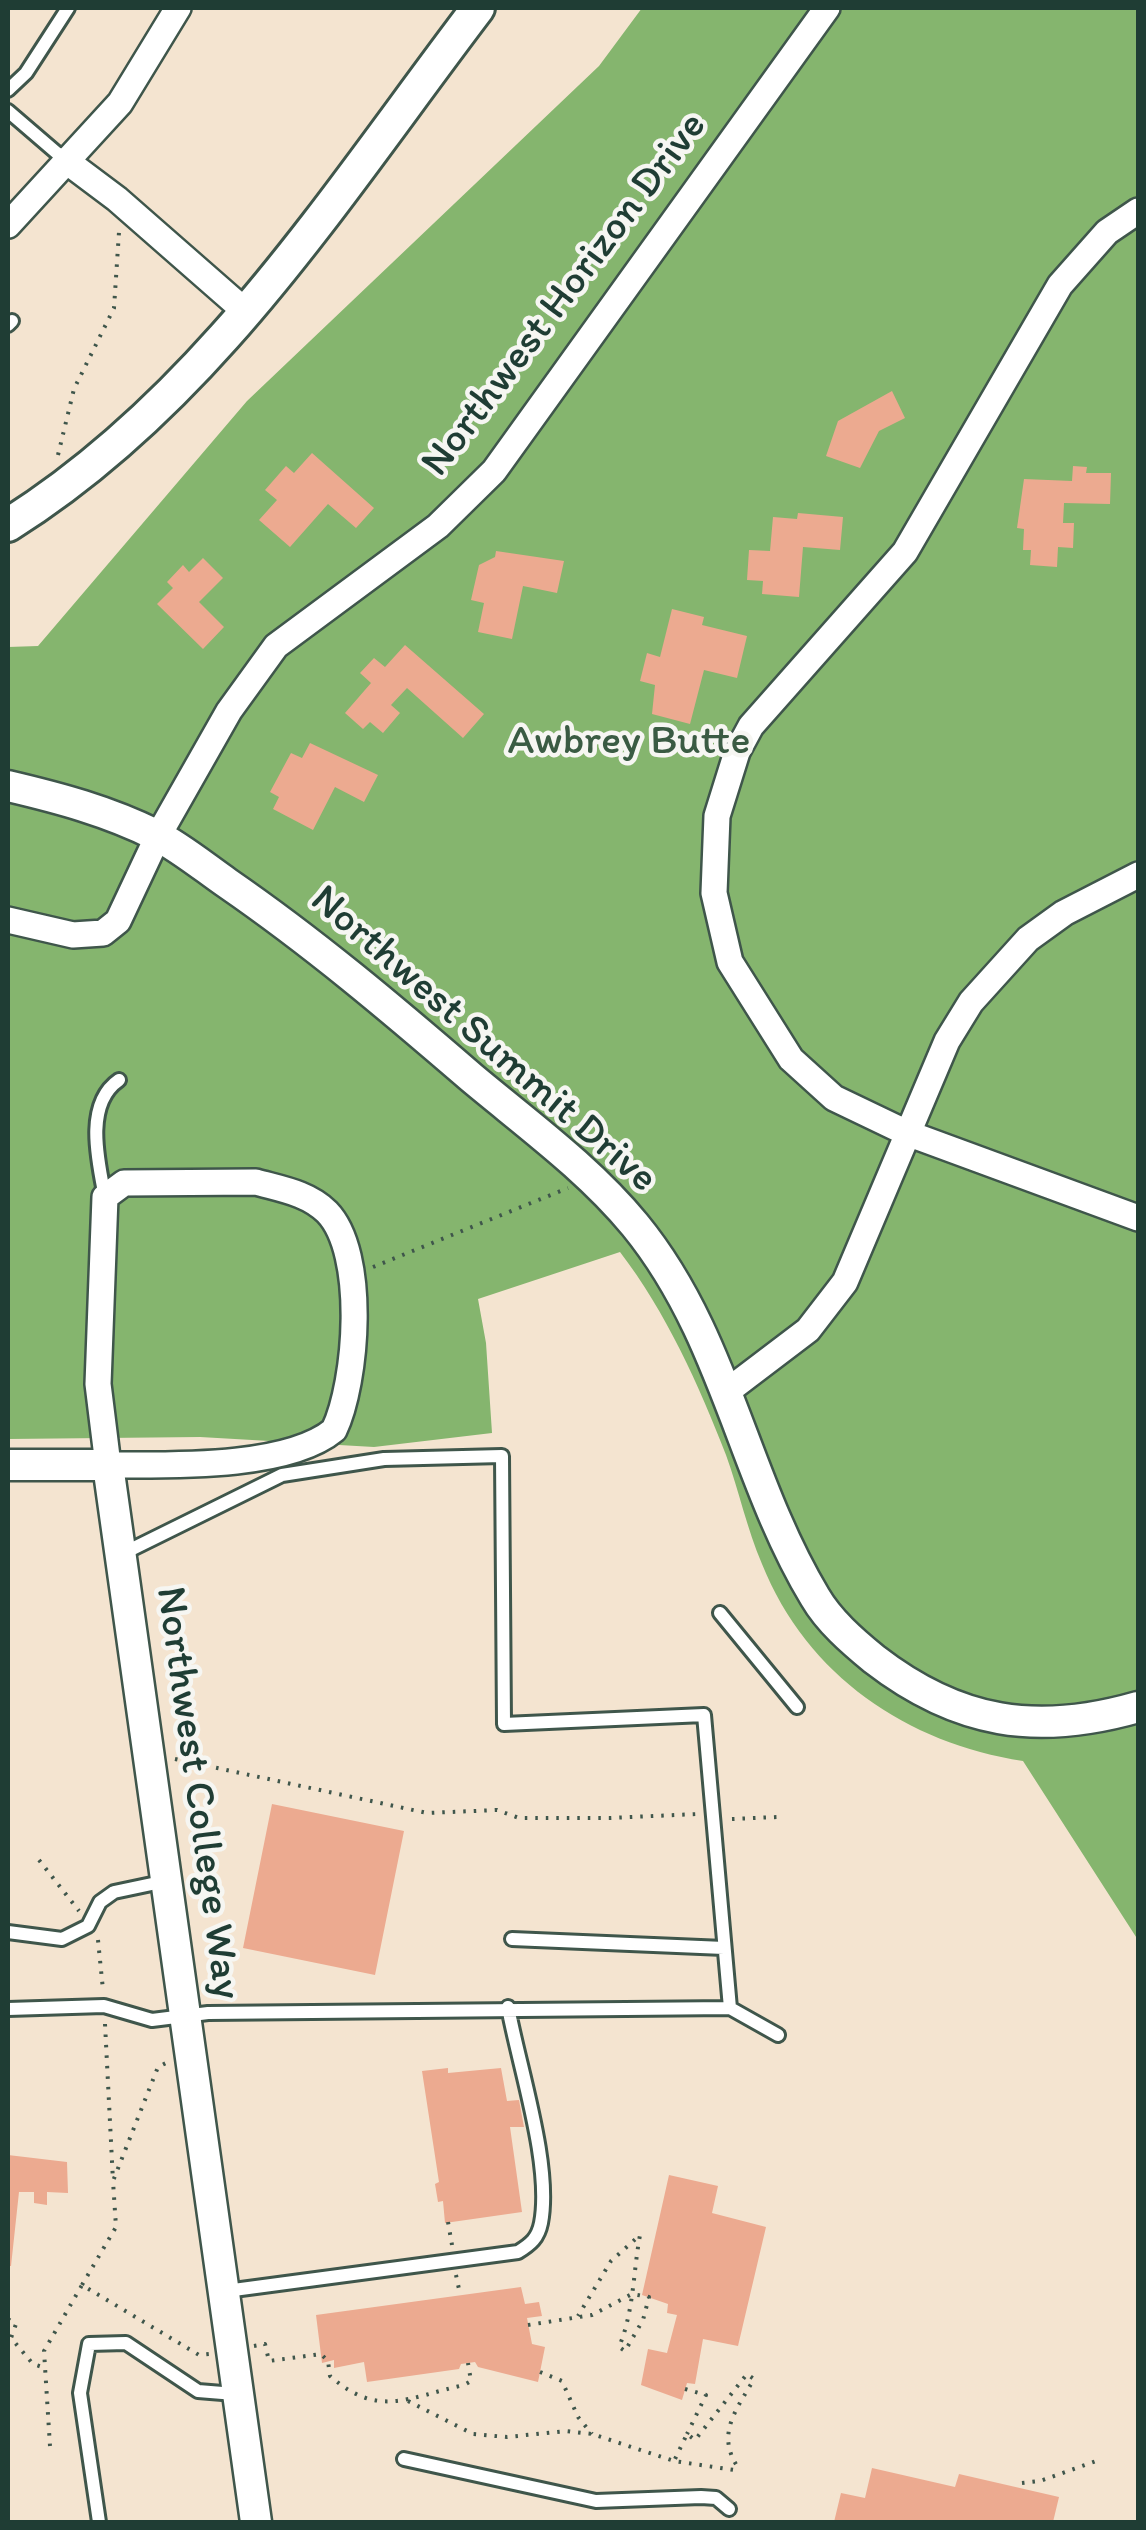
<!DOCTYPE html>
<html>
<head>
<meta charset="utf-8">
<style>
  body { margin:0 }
  #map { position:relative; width:1146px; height:2530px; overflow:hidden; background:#f4e4d0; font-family:Itim,sans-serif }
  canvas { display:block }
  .frame { position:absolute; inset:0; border:10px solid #1f3d34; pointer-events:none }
</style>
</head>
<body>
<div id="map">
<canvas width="1146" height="2530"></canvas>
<div class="frame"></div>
</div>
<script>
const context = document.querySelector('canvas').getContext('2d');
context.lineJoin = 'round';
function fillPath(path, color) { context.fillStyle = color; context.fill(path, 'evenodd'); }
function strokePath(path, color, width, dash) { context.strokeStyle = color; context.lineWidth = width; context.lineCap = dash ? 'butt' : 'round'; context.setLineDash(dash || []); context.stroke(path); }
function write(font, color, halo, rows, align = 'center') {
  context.font = font + ' Itim,sans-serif'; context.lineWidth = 9; context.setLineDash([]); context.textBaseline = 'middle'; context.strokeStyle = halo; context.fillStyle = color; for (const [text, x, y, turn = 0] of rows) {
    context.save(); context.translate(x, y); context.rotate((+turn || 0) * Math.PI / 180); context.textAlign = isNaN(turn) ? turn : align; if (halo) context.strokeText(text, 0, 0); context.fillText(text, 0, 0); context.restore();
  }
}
const forest = new Path2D(`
  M642,8h496v1932l-115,-179c-116,-18 -216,-85 -261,-197 -15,-35 -23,-73 -36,-109 -27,-70 -60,-143 -106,-203l-142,47 8,44 6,90 -118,14 -174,-10 -192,2v-792l30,-1 209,-245 352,-335z`);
const building = new Path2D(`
  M892,391l13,27 -26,13 -19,37 -34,-12 12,-35z
  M312,453l62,55 -18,20 -28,-24 -38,43 -31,-27 18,-20 -12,-10 21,-24 8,7z
  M1073,466l14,1 -1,6h25l-1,31 -46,-1 -1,20h11l-1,25 -15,-1 -1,20 -27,-2 1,-15h-8l1,-21 -7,-1 7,-49 48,2z
  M798,513l45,4 -3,33 -37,-3 -4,50 -37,-3 1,-13 -16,-1 2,-30 21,1 3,-34 24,2z
  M496,551l68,10 -7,32 -34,-7 -11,53 -34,-7 6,-29 -13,-3 8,-35 16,-8z
  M203,558l20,20 -24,24 25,25 -21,22 -46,-45 16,-16 -6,-6 16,-17 6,7z
  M672,609l32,8 -2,8 45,11 -10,42 -33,-8 -14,54 -38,-10 3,-29 -15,-4 7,-28 13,4z
  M405,645l79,69 -21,24 -56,-50 -16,17 9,8 -17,20 -13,-11 -7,7 -18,-16 26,-30 -11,-10 14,-15 11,9z
  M310,743l68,32 -14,27 -29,-15 -22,43 -40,-21 6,-12 -9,-5 21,-39 11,5z
  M272,1804l132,27 -29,144 -132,-27z
  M448,2068v5l53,-5 6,33 12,-1 5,27h-14l12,85 -77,11 -2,-22 -5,1 -3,-18 4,-2 -17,-111z
  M8,2155l59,7 1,31 -21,-1v13l-13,-2v-11h-15l-8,74h-3z
  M669,2175l49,11 -6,27 54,14 -28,119 -35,-7 -8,45 -8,-1 -5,17 -41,-15 7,-36 19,4 10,-38 -10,-2 1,-9 -26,-9z
  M521,2287l4,17 14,-2 3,14 -15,2 5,26 13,3 -7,35 -60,-15 -3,-5 -14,2 -2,5 -92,13 -3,-20 -30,6v-8l-12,3 -6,-48z
  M872,2468l83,19 4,-13 100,23 -6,25h-219l7,-29 24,5z`);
const path = new Path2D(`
  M58,455l16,-66 40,-81 5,-76
  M373,1267l195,-79
  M175,1759l252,54 70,-3 22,8h90l89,-4
  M732,1819l45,-2
  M39,1860l40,51
  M98,1940l5,50
  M105,2024l8,157
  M448,2222l4,23
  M456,2275l4,19
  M82,2285l34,-58 -3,-46 45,-114 8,-4
  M8,2319l8,5 -5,14 22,26 9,3
  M528,2325l64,-10 40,-21 17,3 -6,23 -18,31 -6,-4c15,-36 14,-74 21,-112l-29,26 -33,55
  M254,2346l11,-2 4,17 52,-7 7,7 2,15c49,43 78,21 134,9l7,-4 -3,-18
  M540,2372l22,9 16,36 14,17
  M685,2389l21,6 -19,39
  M408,2401l65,33 34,3 59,-6 26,3 82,27 60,9 3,-4c-21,-33 0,-57 17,-87l-7,-5 -52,66 -8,-6 -13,27
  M50,2446l-6,-95 38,-66 117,70 11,-1
  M1022,2483l18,-2 62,-22`);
const service = new Path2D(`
  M8,90l18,-17 42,-65
  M8,111l57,49
  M8,325l4,-4
  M105,1197c-7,-36 -21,-93 14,-117
  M720,1613l77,94
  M8,1932l54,7 26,-13 12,-24 14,-10 52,-11
  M512,1939l212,9
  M730,2008l48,27
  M8,2009l96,-3 48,14 56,-7 522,-5 -26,-293 -200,9 -2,-268 -118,3 -102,16 -160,79
  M226,2291l292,-39c13,-8 20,-14 23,-29 11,-58 -22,-156 -33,-216
  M404,2459l192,42 105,-4 15,1 13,11
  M99,2522l-19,-129 9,-49 37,-1 72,48 37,3`);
const minor = new Path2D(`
  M65,160l52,39 129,113
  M1138,211l-31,21 -47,53 -155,267 -154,174 -14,26 -20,64 -3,77 16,69 61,97 43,39 73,35 231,85
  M8,225l112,-122 58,-95
  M8,920l65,15 30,-2 15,-12 40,-85 71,-125 47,-65 162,-120 56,-55 333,-463
  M256,1182c25,7 52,11 71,30 40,41 30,170 7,218 -47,39 -166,35 -226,35l-10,-81 7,-187 19,-14z
  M729,1390l79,-60 37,-48 102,-241 24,-39 57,-63 36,-26 74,-38`);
const tertiary = new Path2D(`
  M8,786c51,12 100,25 148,49 25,13 48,32 71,48 87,60 165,126 245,195 55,46 117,91 163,147 91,111 108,253 180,372 14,24 37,44 59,62 84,65 163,77 264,48
  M8,1465h100l148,1057`);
const secondary = new Path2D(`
  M8,525c201,-126 329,-332 470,-517`);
const streetNames = [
  ["Northwest Horizon Drive",565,295,-53],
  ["Northwest Summit Drive",483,1040,41],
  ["Northwest College Way",197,1793,82]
];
const parkNames = [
  ["Awbrey Butte",629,742]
];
fillPath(forest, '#85b56e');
fillPath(building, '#ecaa90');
strokePath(service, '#3f564b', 18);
strokePath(minor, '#3f564b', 30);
strokePath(tertiary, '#3f564b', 35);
strokePath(secondary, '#3f564b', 38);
strokePath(path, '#3f564b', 4, [2.5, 8]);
strokePath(service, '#fff', 12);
strokePath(minor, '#fff', 25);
strokePath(tertiary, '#fff', 30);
strokePath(secondary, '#fff', 32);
write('42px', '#1f3d34', '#f6f6f2', streetNames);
write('42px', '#3a5b43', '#f6f6f2', parkNames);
</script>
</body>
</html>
